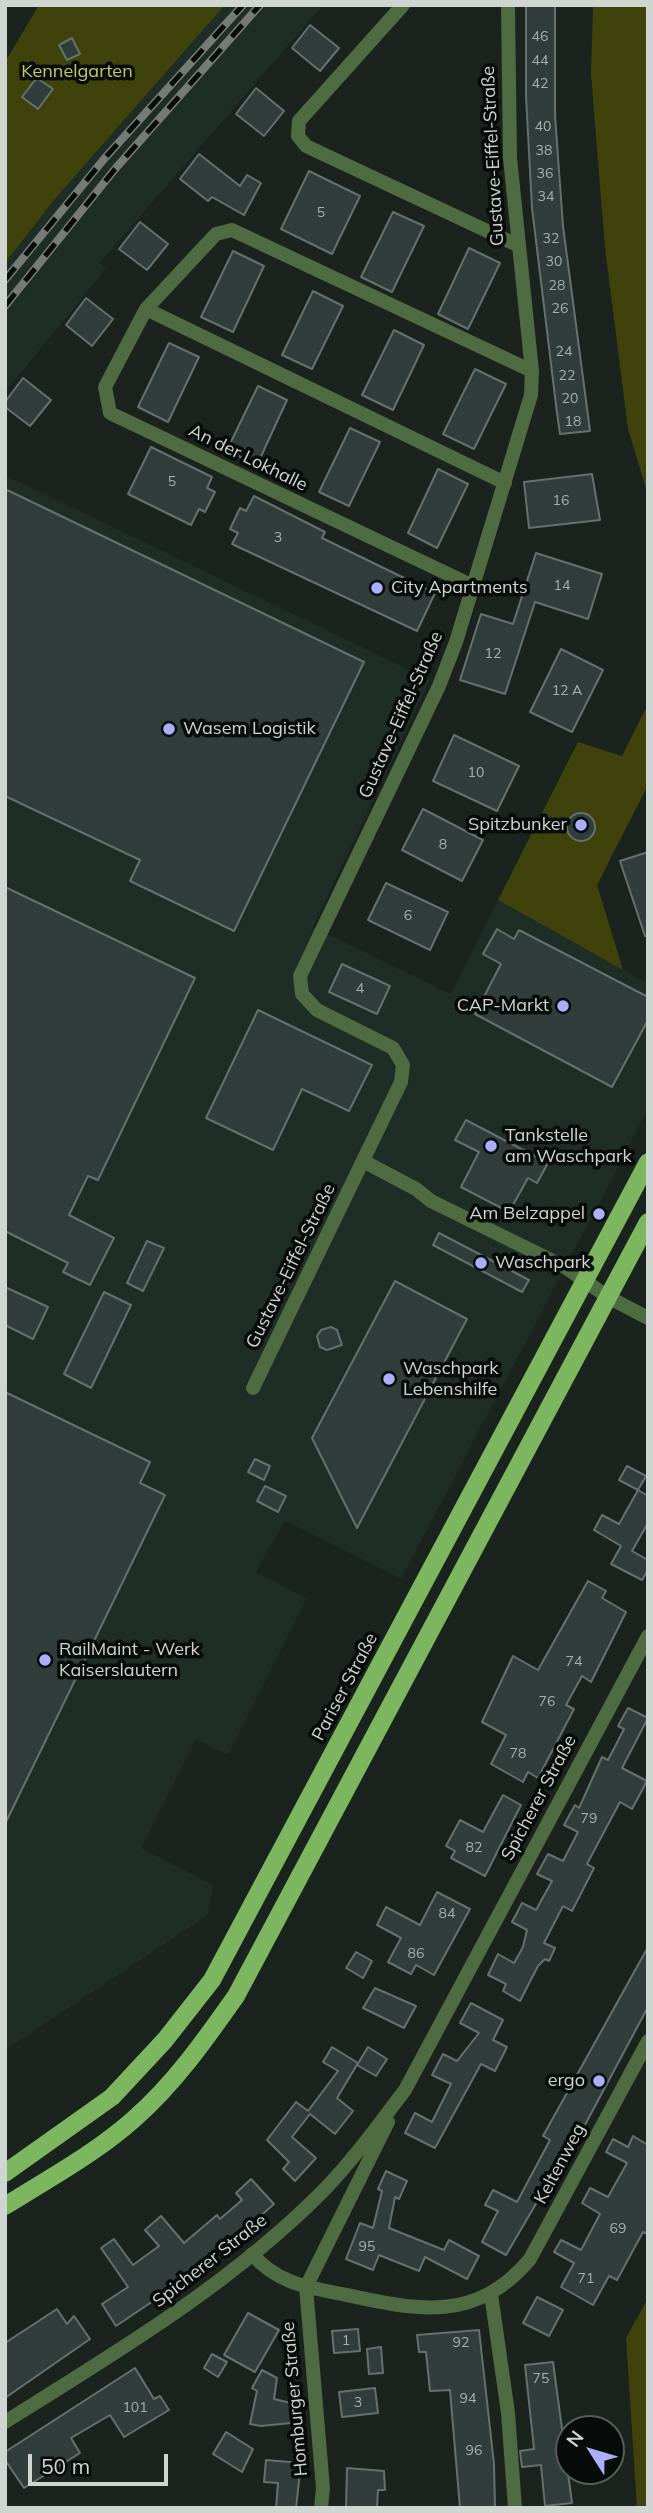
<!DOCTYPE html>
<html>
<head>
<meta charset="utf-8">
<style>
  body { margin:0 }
  #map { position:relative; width:653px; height:2513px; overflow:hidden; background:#1a231e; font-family:Mulish,sans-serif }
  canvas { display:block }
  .frame { position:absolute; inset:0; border:7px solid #cfd5d1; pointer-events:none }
  .north { position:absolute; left:555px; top:2415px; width:70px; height:70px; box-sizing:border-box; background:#070b09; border:2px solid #575c59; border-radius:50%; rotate:307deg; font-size:19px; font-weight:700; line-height:28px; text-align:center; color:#cfd5d1 }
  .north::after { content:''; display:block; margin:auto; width:24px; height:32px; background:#abaffb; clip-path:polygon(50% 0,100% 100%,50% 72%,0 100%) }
  .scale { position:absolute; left:28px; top:2454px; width:140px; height:32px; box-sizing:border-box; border:4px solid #cfd5d1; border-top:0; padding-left:9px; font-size:21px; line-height:24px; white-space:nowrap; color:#cfd5d1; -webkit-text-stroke:5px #070b09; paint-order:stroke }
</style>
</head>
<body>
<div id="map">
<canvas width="653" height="2513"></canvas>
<div class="frame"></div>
<div class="north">N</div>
<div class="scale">50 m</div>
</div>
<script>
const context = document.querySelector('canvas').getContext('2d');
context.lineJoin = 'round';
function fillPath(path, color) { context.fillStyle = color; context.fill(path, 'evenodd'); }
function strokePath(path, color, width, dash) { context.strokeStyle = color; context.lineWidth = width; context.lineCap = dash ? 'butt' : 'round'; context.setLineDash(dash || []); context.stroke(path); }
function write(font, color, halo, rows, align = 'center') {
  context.font = font + ' Mulish,sans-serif'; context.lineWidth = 7; context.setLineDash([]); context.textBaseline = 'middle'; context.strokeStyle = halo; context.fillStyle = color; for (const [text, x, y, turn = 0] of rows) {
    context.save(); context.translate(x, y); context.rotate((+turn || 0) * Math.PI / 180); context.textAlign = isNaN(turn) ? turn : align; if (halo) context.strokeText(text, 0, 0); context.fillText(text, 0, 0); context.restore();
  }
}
const built = new Path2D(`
  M225,5h98l-223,258 6,6 -101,123v-129l49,-63z
  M5,475l425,205 -117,247 138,67 47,-94 150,84v126l-247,469 -116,-58 -29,51 51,26 -79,157 -32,-16 -55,109 72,37 -5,30 -203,135z`);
const green = new Path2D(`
  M39,5h186l-171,195 -49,63v-201z
  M593,5h55v490l-20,-66 -23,-181 -14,-174z
  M648,704v81l-51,100 26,85 -125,-70 80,-158 44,14z
  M648,2298v210h-11l-11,-170z`);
const building = new Path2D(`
  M526,5h29v110l8,111 27,205 -30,3 -3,-21 -25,-205 -6,-112z
  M310,25l29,23 -19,23 -28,-23z
  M72,38l8,16 -13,6 -8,-15z
  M35,80h5l13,9 -15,20 -16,-12z
  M256,88l28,23 -20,25 -28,-22z
  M199,154l41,32 7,-11 14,8 -17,32 -32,-18 -4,4 -28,-22z
  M309,171l51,25 -28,58 -51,-25z
  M393,212l31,14 -32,66 -31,-15z
  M140,222l28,22 -21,26 -28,-21z
  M469,248l31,15 -32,66 -30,-15z
  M233,251l31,15 -31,66 -32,-15z
  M313,291l30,15 -31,63 -30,-14z
  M86,298l27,21 -21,27 -26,-21z
  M394,330l30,15 -31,65 -31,-15z
  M169,343l30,14 -31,65 -30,-15z
  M475,369l31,15 -32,65 -31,-15z
  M23,378l28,22 -21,26 -25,-19v-5z
  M258,386l29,14 -30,65 -30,-15z
  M350,428l30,14 -31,64 -30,-14z
  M151,447l61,30 -5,11 8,4 -10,20 -6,-3 -8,16 -63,-31z
  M438,469l30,15 -31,64 -29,-15z
  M592,474l8,46 -71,8 -5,-46z
  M5,489l359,173 -130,269 -104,-50 10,-21 -135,-64z
  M254,496l71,36 -3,6 113,55 -18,38 -185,-87 6,-11 -8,-4 10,-21 6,3z
  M536,553l66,21 -14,45 -53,-17 -30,92 -45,-14 21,-66 32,10z
  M561,649l42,21 -31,62 -42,-20z
  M454,735l65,31 -22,45 -64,-30z
  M423,809l60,31 -21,41 -60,-31z
  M567 827a14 14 0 1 1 28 0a14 14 0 1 1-28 0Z
  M648,852v84h-3l-25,-75z
  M386,883l62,29 -18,38 -62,-30z
  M5,887l190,91 -97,202 -10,-4 -19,39 45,23 -24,47 -27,-13 5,-9 -63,-32z
  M497,929l17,10 5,-9 129,67v23l-36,67 -137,-73 26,-50 -18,-10z
  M342,964l48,22 -13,28 -48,-22z
  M258,1010l114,55 -23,46 -47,-22 -29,61 -67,-32z
  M466,1120l82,43 -11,20 -9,-5 -19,34 -48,-25 18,-35 -24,-12z
  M439,1233l90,47 -7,12 -89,-47z
  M147,1241l17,7 -21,43 -16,-8z
  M395,1281l72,38 -110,209 -45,-90z
  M5,1287l43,20 -15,32 -28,-14z
  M104,1292l27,13 -40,83 -27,-14z
  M331,1327l6,3 5,15 -15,5 -7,-3 -3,-11 4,-6z
  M5,1392l145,70 -10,21 25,12 -160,329z
  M255,1459l15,7 -6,14 -16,-8z
  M627,1466l19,10 -8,14 -19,-10z
  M265,1486l21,10 -8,16 -21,-11z
  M638,1490l10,6v27l-16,28 16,9v10l-6,10 -31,-16 10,-18 -27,-16 8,-15 17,9z
  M588,1581l18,10 -4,7 24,14 -35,70 -9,-6 -16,29 8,4 -36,69 -10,-6 -5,10 -32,-18 15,-29 -24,-13 31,-66 25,14z
  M628,1708l20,10 -26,50 25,13 -15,28 -12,-7 -33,62 7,4 -22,43 -9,-5 -19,37 11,5 -6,13 -4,-2 -7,7 -18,35 -17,-10 3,-7 -18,-9 10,-21 16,9 9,-16 4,-17 -15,-8 10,-19 14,7 16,-29 -15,-7 11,-20 15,7 15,-29 -14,-7 11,-20 4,3 23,-51 6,3 16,-31 -6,-3z
  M503,1795l18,10 -36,71 -34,-18 4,-7 -9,-5 14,-26 23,12z
  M437,1892l33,17 -36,66 -18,-10 -5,9 -23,-12 13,-24 -24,-13 9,-18 34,18z
  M648,1947v60l-77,144 -3,-2 -62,106 -24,-13 16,-31 -13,-6 8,-15 24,12 33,-62 -7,-4z
  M356,1952l16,9 -9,17 -17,-10z
  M375,1988l41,18 -12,22 -41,-20z
  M471,2003l32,17 -10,20 14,7 -12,24 -14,-7 -46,84 -30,-15 10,-20 17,9 19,-38 -19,-9 11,-21 14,7 22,-28 -19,-10z
  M332,2047l26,16 -21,35 16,13 -18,23 -25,-20 -18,23 24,21 -21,23 -12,-12 6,-7 -22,-22 29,-38 12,9 30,-40 -15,-9z
  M368,2047l19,12 -11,17 -19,-11z
  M633,2136l15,9v89l-5,-2 -26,48 -8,-4 -16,29 -32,-18 13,-24 -20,-11 7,-12 20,10 19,-36 -18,-11 8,-15 18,9 19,-34 -21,-11 7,-13 15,8z
  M386,2171l21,10 -8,18 -4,-2 -6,31 55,22 5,-10 30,16 -12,23 -42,-22 -6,14 -40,-16 -6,15 -27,-11 14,-36 13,5 9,-37 -4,-2z
  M251,2179l23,25 -72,64 -86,58 -14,-22 26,-17 -27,-39 13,-9 19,26 26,-19 -14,-16 16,-14 23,27 33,-28 3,4 22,-19 -6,-7z
  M537,2297l26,13 -14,26 -26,-13z
  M57,2309l10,15 7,-8 16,23 -85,59v-55z
  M248,2313l31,17 -24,42 -31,-17z
  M358,2329l2,22 -26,2 -2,-22z
  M479,2330l15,134 1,44h-35l-10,-118 -20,1 -4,-39h-7l-2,-17z
  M381,2347l2,26 -14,1 -2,-25z
  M212,2354l15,8 -9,15 -14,-9z
  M553,2362l19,141 -27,3 -4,-41 -19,2 -2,-16 14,-2 -9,-84z
  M135,2368l19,31 6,-3 9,14 -45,27 -14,-22 -39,23 9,15 -56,35 -19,-28v-8z
  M262,2370l15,8 -3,21 21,5 -4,19 -30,3 -11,-2 7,-33 -5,-3z
  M375,2388l3,25 -36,4 -3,-25z
  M226,2432l27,17 -11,23 -29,-18z
  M266,2460l35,3 -5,45h-20l2,-25 -14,-1z
  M347,2468l37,3 1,19h-7l-1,18h-31z`);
const minor = new Path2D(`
  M403,5l-104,116 -1,15 8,10 211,99
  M146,309l359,174
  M473,586l-363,-173 -5,-26 41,-78 70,-75 16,-4 300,141
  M363,1161l53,28 15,12 134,66 43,30 40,21
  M253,1388l148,-306 2,-17 -10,-17 -76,-38 -15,-16 -2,-18 139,-290 17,-44 75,-247 1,-24 -22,-213 -2,-153
  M252,2254c25,29 54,33 90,40 74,16 134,30 188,-35l118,-218
  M491,2294l17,119 7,95
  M5,2422c112,-70 226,-138 319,-232 30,-31 55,-66 81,-100l243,-454
  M321,2508l2,-20 -17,-201 82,-165`);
const primary = new Path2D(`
  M5,2173l107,-76 53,-57 47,-60 436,-818
  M5,2206c43,-27 91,-53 129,-87 40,-35 71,-79 102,-123l412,-774`);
const rail = new Path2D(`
  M5,280l99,-121 139,-154
  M5,306l110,-137 145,-164`);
const markers = [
  [377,588,7,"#abaffb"],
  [169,729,7,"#abaffb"],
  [581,825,7,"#abaffb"],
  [563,1006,7,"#abaffb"],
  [491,1146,7,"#abaffb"],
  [599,1214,7,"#abaffb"],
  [481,1263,7,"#abaffb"],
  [389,1379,7,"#abaffb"],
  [45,1660,7,"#abaffb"],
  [599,2081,7,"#abaffb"]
];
const numberNames = [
  ["46",540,37],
  ["44",540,61],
  ["42",540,84],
  ["40",543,127],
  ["38",544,151],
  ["36",545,174],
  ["34",546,197],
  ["5",321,213],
  ["32",551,239],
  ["30",554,262],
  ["28",557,286],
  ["26",560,309],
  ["24",564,352],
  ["22",567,376],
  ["20",570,399],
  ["18",573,422],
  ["5",172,482],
  ["16",561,501],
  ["3",278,538],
  ["14",562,586],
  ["12",493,654],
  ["12 A",567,691],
  ["10",476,773],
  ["8",443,845],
  ["6",408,916],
  ["4",360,989],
  ["74",574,1662],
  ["76",547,1702],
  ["78",518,1754],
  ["79",589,1819],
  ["82",474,1848],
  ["84",447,1914],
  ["86",416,1954],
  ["69",618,2229],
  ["95",367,2247],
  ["71",586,2279],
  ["1",346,2341],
  ["92",461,2343],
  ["75",541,2379],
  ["94",468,2399],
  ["3",358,2403],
  ["101",135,2408],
  ["96",474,2451]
];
const parkNames = [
  ["Kennelgarten",77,72]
];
const streetNames = [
  ["Gustave-Eiffel-Straße",493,156,-93],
  ["An der Lokhalle",248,458,26],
  ["Gustave-Eiffel-Straße",401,715,-66],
  ["Gustave-Eiffel-Straße",291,1266,-64],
  ["Pariser Straße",345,1687,-62],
  ["Spicherer Straße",539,1798,-62],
  ["Keltenweg",560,2164,-62],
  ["Spicherer Straße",210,2261,-38],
  ["Homburger Straße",295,2399,-95]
];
const poiNames = [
  ["City Apartments",391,588],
  ["Wasem Logistik",183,729],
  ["Spitzbunker",567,825,"right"],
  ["CAP-Markt",549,1006,"right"],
  ["Tankstelle",505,1136],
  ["am Waschpark",505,1157],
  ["Am Belzappel",585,1214,"right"],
  ["Waschpark",495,1263],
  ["Waschpark",403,1369],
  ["Lebenshilfe",403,1390],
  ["RailMaint - Werk",59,1650],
  ["Kaiserslautern",59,1671],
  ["ergo",585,2081,"right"]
];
fillPath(built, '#1e2d25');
fillPath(green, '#40420c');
fillPath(building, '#303d3b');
strokePath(building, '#64716f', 2);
strokePath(minor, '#4f6b42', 14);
strokePath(primary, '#7cb65f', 18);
strokePath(rail, '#757c78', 8);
strokePath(rail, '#070b09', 5, [16]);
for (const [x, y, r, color] of markers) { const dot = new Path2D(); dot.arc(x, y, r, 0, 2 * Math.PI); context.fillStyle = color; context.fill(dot); strokePath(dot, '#070b09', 2.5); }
write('14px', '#a7afac', null, numberNames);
write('18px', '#c4ca63', '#070b09', parkNames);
write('18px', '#cfd5d1', '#070b09', streetNames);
write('18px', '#cfd5d1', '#070b09', poiNames, 'left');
</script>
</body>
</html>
